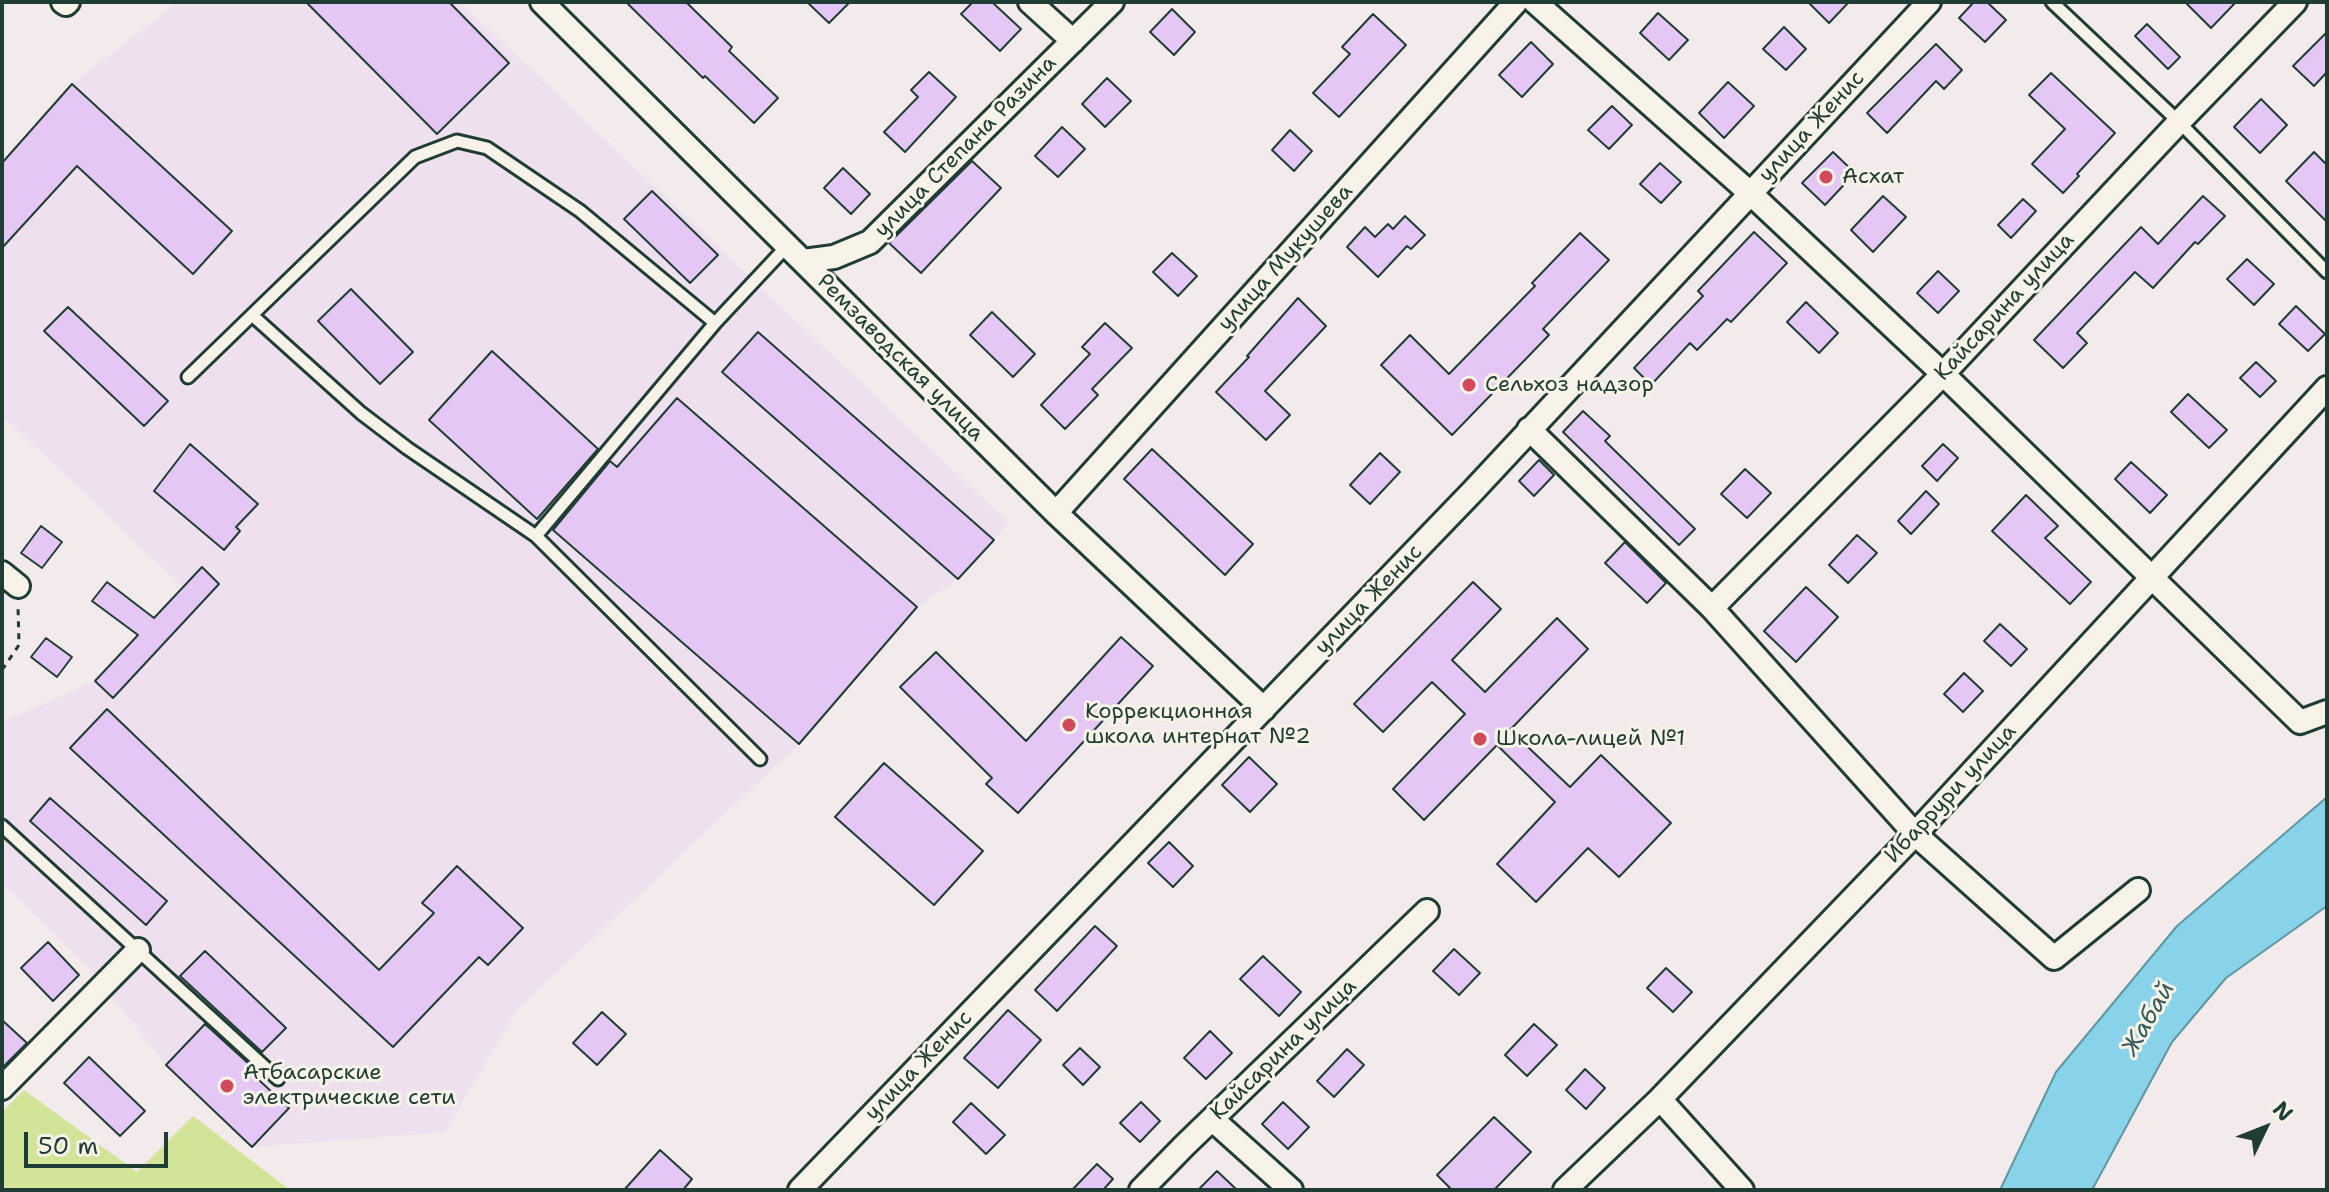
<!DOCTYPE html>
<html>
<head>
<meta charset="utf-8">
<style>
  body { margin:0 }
  #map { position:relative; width:2329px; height:1192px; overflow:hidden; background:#f3eaeb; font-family:"Shantell Sans",sans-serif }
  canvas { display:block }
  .frame { position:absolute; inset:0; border:4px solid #1f3d34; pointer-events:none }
  .north { position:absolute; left:2225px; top:1088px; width:80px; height:80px; -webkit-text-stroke:6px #f7f3e8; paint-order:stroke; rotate:47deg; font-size:22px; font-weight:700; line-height:32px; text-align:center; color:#1f3d34 }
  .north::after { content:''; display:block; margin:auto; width:28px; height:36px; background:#1f3d34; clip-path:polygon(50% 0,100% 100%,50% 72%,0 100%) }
  .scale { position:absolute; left:24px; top:1132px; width:144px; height:36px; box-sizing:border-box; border:4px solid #1f3d34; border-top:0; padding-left:10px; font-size:24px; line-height:28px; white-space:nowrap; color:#1f3d34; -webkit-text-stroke:6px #f7f3e8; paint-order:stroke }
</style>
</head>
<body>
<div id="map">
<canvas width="2329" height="1192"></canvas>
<div class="frame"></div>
<div class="north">N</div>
<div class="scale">50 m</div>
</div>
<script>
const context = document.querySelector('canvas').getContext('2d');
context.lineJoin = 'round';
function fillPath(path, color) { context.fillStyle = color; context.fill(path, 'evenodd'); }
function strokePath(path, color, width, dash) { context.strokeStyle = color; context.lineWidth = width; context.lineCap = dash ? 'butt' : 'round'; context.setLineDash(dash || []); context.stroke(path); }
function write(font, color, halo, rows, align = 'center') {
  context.font = font + ' "Shantell Sans",sans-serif'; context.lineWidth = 6; context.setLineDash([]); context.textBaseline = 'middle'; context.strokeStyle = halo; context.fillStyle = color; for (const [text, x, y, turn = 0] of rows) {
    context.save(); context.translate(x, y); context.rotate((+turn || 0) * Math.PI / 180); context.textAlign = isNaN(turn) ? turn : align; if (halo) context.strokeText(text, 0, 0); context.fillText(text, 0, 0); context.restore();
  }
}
const built = new Path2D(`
  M179,2h281l549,521 -51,56 -41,28 -118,137 -282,266 -72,122 -193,15 -86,-82 -72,-92 -92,-90v-161l93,-41 88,-94 -181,-172v-253l70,-78z`);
const green = new Path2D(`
  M24,1090l113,82 56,-56 97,74h-288v-78z`);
const water = new Path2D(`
  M2327,797v109l-101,72 -54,64 -80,148h-92l56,-118 121,-146z`);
const building = new Path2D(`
  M306,2h143l60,61 -72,71z
  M626,2h60l46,45 -3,4 49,47 -24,25 -49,-47 -2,2z
  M807,2h43l-21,21z
  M973,2h19l29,27 -21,22 -39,-37z
  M1808,2h41l-20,21z
  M1974,2h13l19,18 -21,22 -26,-24z
  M2185,2h51l-25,26z
  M1172,9l23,23 -21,23 -24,-23z
  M1658,13l30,27 -19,20 -29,-27z
  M1373,14l33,31 -67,72 -26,-24 37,-39 -8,-7z
  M2147,24l33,33 -12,12 -33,-33z
  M1784,27l22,22 -20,21 -23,-21z
  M2327,32v40l-13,14 -21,-20z
  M1531,42l22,22 -31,33 -23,-22z
  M1936,44l26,26 -18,19 -8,-8 -49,52 -20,-20z
  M929,72l27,25 -51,55 -21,-20 34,-35 -7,-7z
  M2051,73l64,60 -38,41 2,2 -16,17 -31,-29 33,-35 -36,-34z
  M1107,78l24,23 -26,26 -23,-23z
  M1728,82l26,24 -30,32 -25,-25z
  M72,84l160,147 -39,43 -116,-108 -75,82v-85z
  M2261,99l26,26 -27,28 -26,-26z
  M1612,106l20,19 -23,24 -21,-19z
  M1062,127l23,22 -27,28 -23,-21z
  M1290,130l22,21 -18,20 -22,-21z
  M1833,152l22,21 -30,32 -23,-22z
  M2314,152l13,13v57l-41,-41z
  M972,161l29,27 -80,85 -32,-30z
  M1660,163l21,19 -20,21 -21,-19z
  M843,168l27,26 -19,20 -27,-26z
  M652,191l66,64 -28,28 -66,-64z
  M1883,196l23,21 -33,35 -22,-22z
  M2203,196l22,20 -27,28 -3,-2 -42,46 -18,-16 -58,61 10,10 -24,25 -29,-28 107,-113 17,17z
  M2023,199l13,12 -25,27 -13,-13z
  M1405,216l20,19 -14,14 -4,-3 -29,31 -31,-30 18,-20 10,10 13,-13 5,5z
  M1754,232l33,31 -56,59 -4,-3 -30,31 -7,-7 -39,42 -17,-17 69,-72 -5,-5z
  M1580,233l29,27 -66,69 6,6 -97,100 -71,-70 29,-30 39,39 86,-88 -3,-3z
  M1172,253l25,23 -19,20 -25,-24z
  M2247,259l27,25 -20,21 -27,-26z
  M1938,271l21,20 -21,22 -21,-20z
  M351,289l62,63 -33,32 -62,-63z
  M1298,298l28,28 -61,65 25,24 -24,25 -50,-48 33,-35 -2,-1z
  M1806,302l32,31 -19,20 -32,-31z
  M2296,306l29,28 -17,17 -29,-27z
  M68,307l100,94 -24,25 -100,-95z
  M992,312l43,42 -22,23 -43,-42z
  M1105,323l27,25 -40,41 6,6 -33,34 -24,-24 49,-51 -8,-7z
  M758,332l236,208 -36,39 -236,-207z
  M492,351l106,98 -61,70 -108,-99z
  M2256,362l20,19 -16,16 -20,-19z
  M2188,394l39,36 -18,18 -38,-36z
  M677,398l240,209 -118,137 -246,-214 57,-69 7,6z
  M1583,411l27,25 -5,5 90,88 -16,16 -116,-113z
  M190,444l68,60 -22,23 4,4 -16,19 -70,-59z
  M1943,444l15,14 -21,23 -15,-15z
  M1152,449l101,95 -28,31 -101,-96z
  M1380,453l20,19 -30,32 -20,-19z
  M1539,460l15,15 -20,21 -15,-15z
  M2131,462l36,33 -17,18 -35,-34z
  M1745,469l26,24 -24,25 -26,-24z
  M1926,491l13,13 -28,30 -13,-13z
  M2026,495l32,31 -13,12 46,44 -21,22 -78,-73z
  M41,526l21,16 -20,26 -21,-15z
  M1857,535l20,18 -29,30 -19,-18z
  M1625,542l41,41 -19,20 -42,-40z
  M202,567l17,17 -106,114 -18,-17 43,-46 -46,-34 15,-19 47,36z
  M1473,582l28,27 -49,51 33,32 72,-74 31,31 -78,81 60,57 31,-32 70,68 -52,54 -31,-29 -52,54 -39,-38 58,-62 -58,-57 -73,75 -31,-31 72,-75 -33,-32 -49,50 -29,-28z
  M1806,587l32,30 -42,45 -32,-31z
  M2000,624l27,25 -16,17 -27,-25z
  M1121,637l32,29 -135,147 -32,-29 6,-6 -92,-91 36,-35 90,89z
  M46,638l26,19 -15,20 -26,-20z
  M1964,673l19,18 -20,21 -19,-18z
  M107,709l272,261 55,-57 -12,-10 35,-37 66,62 -35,37 -9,-8 -86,90 -323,-299z
  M1249,757l28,27 -27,28 -28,-27z
  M884,763l99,88 -49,54 -99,-88z
  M50,798l117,103 -21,24 -116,-104z
  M1169,842l24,24 -20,21 -25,-24z
  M1095,926l22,20 -60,65 -22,-21z
  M48,942l31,33 -26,26 -32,-33z
  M1454,949l26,24 -21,22 -26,-24z
  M205,951l81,77 -24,24 -82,-76z
  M1263,956l38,36 -22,24 -39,-37z
  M1666,968l26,24 -19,20 -26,-24z
  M1008,1010l33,30 -43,48 -34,-30z
  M602,1012l24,22 -29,31 -24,-22z
  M2,1020l25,23 -25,25z
  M205,1024l44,40 -3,4 43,40 -37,39 -86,-82z
  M1534,1024l23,21 -30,31 -22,-21z
  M1210,1031l22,22 -26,26 -22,-21z
  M1080,1048l20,19 -17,18 -20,-20z
  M1347,1049l17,16 -30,32 -17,-16z
  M89,1057l56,54 -25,25 -56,-53z
  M1585,1069l20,19 -19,21 -20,-19z
  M1141,1102l19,19 -20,21 -20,-19z
  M1283,1102l26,25 -21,22 -26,-25z
  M971,1103l34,32 -19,19 -33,-32z
  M1494,1117l37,35 -37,38h-42l-15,-15z
  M660,1150l32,29 -9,11h-59z
  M1097,1164l16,15 -10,11h-31z
  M1217,1171l20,19h-39z`);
const path = new Path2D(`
  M2,670l17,-25 -1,-38`);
const lane = new Path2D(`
  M2052,2l127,120 148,150
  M252,315l109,98 46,35 129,88 224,223
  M188,377l227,-220 42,-16 30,7 93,63 135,112
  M536,536l179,-213 72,-77
  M2,826l276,253`);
const street = new Path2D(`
  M63,2l3,2 2,-2
  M542,2l514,511 208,196
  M1030,2l43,39
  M1535,2l215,191 193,181 357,348 27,-10
  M803,261l31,-4 36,-15 242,-240
  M1529,429l183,179 203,226 139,124 84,-68
  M1056,513l460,-511
  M2,573l16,13
  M1712,608l231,-234 236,-252 116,-120
  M2,1088l136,-138
  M1660,1099l82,91
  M1212,1119l79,71
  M800,1190l673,-699 456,-489
  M1141,1190l43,-44 243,-235
  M1565,1190l95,-91 255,-265 412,-446`);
const markers = [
  [1826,177,8,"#d1495b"],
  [1469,385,8,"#d1495b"],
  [1069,725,8,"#d1495b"],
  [1480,739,8,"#d1495b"],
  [227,1086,8,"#d1495b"]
];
const streetNames = [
  ["улица Женис",1812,127,-47],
  ["улица Степана Разина",966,147,-45],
  ["улица Мукушева",1286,258,-48],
  ["Кайсарина улица",2005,307,-47],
  ["Ремзаводская улица",900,358,45],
  ["улица Женис",1369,600,-46],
  ["Ибаррури улица",1951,794,-47],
  ["Кайсарина улица",1284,1050,-44],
  ["улица Женис",919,1066,-46]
];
const poiNames = [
  ["Асхат",1842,177],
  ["Сельхоз надзор",1485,385],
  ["Коррекционная",1085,712],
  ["школа интернат №2",1085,737],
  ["Школа-лицей №1",1496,739],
  ["Атбасарские",243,1073],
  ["электрические сети",243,1098]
];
const waterNames = [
  ["Жабай",2149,1019,-60]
];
fillPath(built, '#eee0ee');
fillPath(green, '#d2e498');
fillPath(water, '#89d3ea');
strokePath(water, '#5f97a1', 2);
fillPath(building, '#e4c7f5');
strokePath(building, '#1f3d34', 2);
strokePath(lane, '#1f3d34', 17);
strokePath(street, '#1f3d34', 28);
strokePath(path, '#1f3d34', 3, [6, 6]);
strokePath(lane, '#f7f3e8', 11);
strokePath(street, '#f7f3e8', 22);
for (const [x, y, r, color] of markers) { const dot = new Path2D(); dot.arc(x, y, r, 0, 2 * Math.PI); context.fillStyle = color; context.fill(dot); strokePath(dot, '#f7f3e8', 3); }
write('22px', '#1f3d34', '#f7f3e8', streetNames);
write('22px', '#1f3d34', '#f7f3e8', poiNames, 'left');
write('italic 24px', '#345b58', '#f7f3e8', waterNames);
</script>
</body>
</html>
